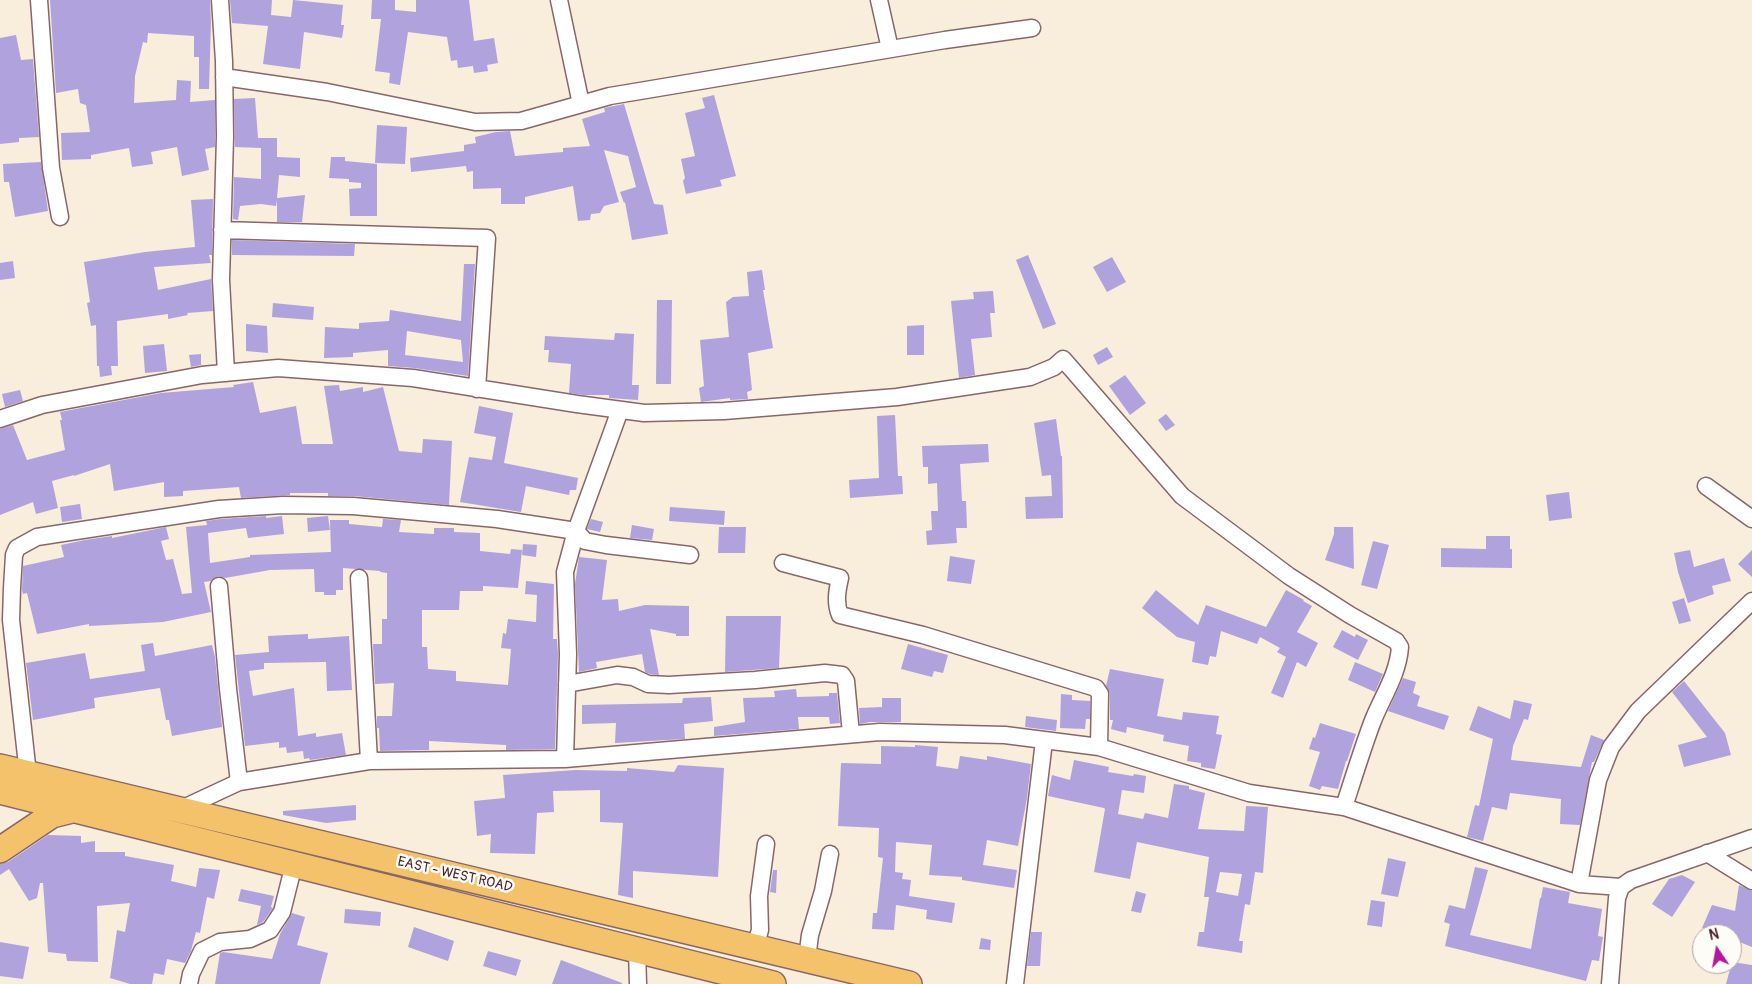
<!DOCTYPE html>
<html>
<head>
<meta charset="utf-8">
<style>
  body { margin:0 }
  #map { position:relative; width:1752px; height:984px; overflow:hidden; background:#f9eddc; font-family:Pangolin,sans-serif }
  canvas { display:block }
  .north { position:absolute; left:1692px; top:924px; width:50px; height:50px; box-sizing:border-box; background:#fdfcf7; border:1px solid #b5a4a5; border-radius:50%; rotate:348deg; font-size:14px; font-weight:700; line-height:20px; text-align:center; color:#4a1f2b }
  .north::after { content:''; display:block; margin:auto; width:18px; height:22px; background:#b5179e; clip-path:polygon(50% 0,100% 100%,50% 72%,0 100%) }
</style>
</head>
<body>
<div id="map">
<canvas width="1752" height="984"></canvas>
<div class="north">N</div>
</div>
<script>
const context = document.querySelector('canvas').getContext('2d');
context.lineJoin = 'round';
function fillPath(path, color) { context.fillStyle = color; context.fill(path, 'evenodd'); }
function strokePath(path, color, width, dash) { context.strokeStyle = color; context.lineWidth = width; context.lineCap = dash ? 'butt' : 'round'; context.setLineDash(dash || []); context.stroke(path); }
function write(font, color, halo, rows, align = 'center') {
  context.font = font + ' Pangolin,sans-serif'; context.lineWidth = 5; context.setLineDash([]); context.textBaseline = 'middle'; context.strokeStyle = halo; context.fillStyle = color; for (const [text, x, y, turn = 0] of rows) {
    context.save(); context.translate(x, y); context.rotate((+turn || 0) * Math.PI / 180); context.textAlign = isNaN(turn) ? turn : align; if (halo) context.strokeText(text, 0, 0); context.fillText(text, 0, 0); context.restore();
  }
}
const building = new Path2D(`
  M50,0h160l1,22 -2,67h-10v-32h-5v-21l-46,-3 -1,10 -4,-1 -8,34 -1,27 42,-3 1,-20 14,1 -1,21 25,-2v47l-10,2 4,21 -27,6 -5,-29 -26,5 2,12 -21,3 -3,-19 -38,7v4l-29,1 -1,-27 29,-1 -4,-27 -6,-2 -2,-14 -22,4z
  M230,0h42l-1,15 20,2 2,-17 50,5 -2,20h3l-2,13 -38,-6 -4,37 -37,-5 5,-38 -36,-3z
  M372,0h23v10l21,2v-12h53l5,41 20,-3 4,25 -11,2 1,6 -14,2 -1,-7 -15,2 -1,-8 -6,1 -4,-24 -39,-5 -8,53 -11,-2 1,-10 -15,-2 6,-52h-10z
  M16,35l5,25 12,-1 6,78 -20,1v4l-19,2v-106z
  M714,95l22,81 -16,4 2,6 -36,8 -3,-13 2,-3 -4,-19 14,-3 -10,-43 20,-5 -3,-10z
  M255,98l3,40h19v19l23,1v19l-21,-2 -2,23 28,-3 -3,27h-25v-22l-1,6 -15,-2 -21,2 -2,14 -5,-1 1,-42 27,2v-31l-26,-1 -1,-48z
  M624,104l30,100 9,1 5,29 -36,6 -7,-38 -1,1 -4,-11 16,-5 -8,-31 -24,-6 15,52 -15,4 -4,7 -9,1 -1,6 -12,1 -5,-35 -48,11v7h-24v-16l-28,1v-18l-6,1 -1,-6 -55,6 -1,-14 54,-7v-6l12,-2 -1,-6 21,-5 14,-1 5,25 48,-4v-4l27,-2 -8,-27 23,-7 -1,-4z
  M377,125l30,2 -2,37 -30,-1z
  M331,157h14v4l32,3v52h-27l-1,-27 12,-1v-5l-12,-1v-3l-20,-1z
  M41,162l7,49 -33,6 -6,-35h-5l-1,-18z
  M213,199l-1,56h-3l2,8 -57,4 4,23 53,-11 2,32 -26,2 1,2 -20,4v-5l-51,7 1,45h-7l1,9 -12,2 -1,-11h-2l-1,-41 -5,1 -4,-23 3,-1 -6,-40 61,-10 50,-5 -4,-47z
  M232,240l123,4 -1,12 -122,-1z
  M1028,255l28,69 -13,5 -27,-69z
  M1112,257l14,25 -19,10 -14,-25z
  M13,261l2,17 -15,2v-17z
  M464,264h11l-7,112 -54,-8 -26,-2v-16l-35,3v4l-29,1 1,-31 34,2v-6l30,-2 1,-11 71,11zM407,331l54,9 2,22 -58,-7z
  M762,270l3,20h-2l10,58 -25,5 4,37 -5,2 1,7 -18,1v-2l-29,4 -2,-14 5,-2 -4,-46 29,-3 -3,-35 7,-5 16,-1 -2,-24z
  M993,291l2,22h-5l2,24 -21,2 4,36 -16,3 -8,-77 23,-2 -1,-7z
  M657,300h15l-1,84h-15z
  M273,303l41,4 -1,13 -41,-3z
  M246,324l21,2 1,27 -22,-2z
  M924,325v30h-17v-29z
  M615,333l19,1 -2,51h7l-1,15 -29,-2v-3h-25l-15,-2 2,-29 -23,-2 1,-12h-5l1,-14 69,4z
  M164,344l3,27 -22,2 -2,-27z
  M1107,347l6,10 -15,8 -5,-10z
  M201,354v11l-10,2 -2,-12z
  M1125,375l21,28 -16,12 -21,-29z
  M253,382l7,31 36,-7 6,38h31l-9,-58 15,-1 1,6 23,-4v5l20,-5 16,64 23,2 1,-14 29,2 -3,64 -95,-9h-26v-3h-38v2l-49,3 -2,-11 -56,4v5l-19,1v-15l-50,9 -4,-27 -36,12v-1l-22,6 6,27 -22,6 -3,-12 -33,13v-86l13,-4 14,35 38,-10 -5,-30h2l-2,-8 101,-19 73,-6 -1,-2z
  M20,390l3,11 -18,6 -3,-13z
  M479,406l34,7 -9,50 74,15 -2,12h-6l-1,5 -43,-9 -5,26 -61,-10 9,-45 23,3 4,-23 -22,-4z
  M1166,414l9,11 -9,6 -8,-11z
  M895,415l3,61h4l1,18 -53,4 -1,-18 30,-2 -2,-62z
  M1056,419l5,37h1l1,62 -37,1 -1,-22 27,-1 -1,-21 -9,1 -8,-53z
  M988,444l1,18 -29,2 2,37h4l1,27h-11l1,15 -30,2 -1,-14 6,-1 -1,-19h7l-1,-28 -9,1v-17h-5l-1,-21z
  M1569,492l3,26 -23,3 -3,-26z
  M80,504l2,15 -20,3 -2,-15z
  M670,507l55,4 -1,14 -55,-4z
  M266,516v2l16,-2 2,18 -36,4 -2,-10 -38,5 2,30 40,-6v-2l81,-3 -1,-32h19v4l33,3 1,-8 18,1 -2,12 35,2v-6h20v4l26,1v18l30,3 1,-5 11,1 -4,38 -35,-2v5h-23l-1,19h-37v37h5l1,22 28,2v10l52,4 3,-36 -10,-1 2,-15 3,1 2,-15 28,3 1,-27 -12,-1 1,-13 28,3 -1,55h4l1,15 -3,95 -49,1v-5l-77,-4v9l-49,1 -1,-23h-2v-12h15l2,-33 -19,1 -2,-40h9v-25h5v-46l-7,-1v-1l-37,-3v22h-7v5h-12v-3h-9l-1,-23 -44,1 -45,8 -7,-2 -7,5 -7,1 7,30 -48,10 -74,4v-2l-52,10 -10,-41 -4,1 -1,-4 1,-24 41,-9 -3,-12 24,-5 27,-4v2l54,-11 3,12 -8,2 5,19 7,-1 9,35 10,-1 -6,-66 21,-2 -1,-4 14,-2z
  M328,516l2,14 -22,2 -1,-14z
  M591,519l12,3 -3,10 -13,-3z
  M632,525l22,4 -2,11 -22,-2z
  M719,527h27l-1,26h-27z
  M1334,527h19l1,42 -29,-9 9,-26z
  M1486,536h24v13h2v19l-71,-1v-19l45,1z
  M1373,541l16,4 -12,44 -16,-4z
  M523,544l14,1 -1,12 -14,-2z
  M1690,550l4,17 30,-9 7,23 -19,5 2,8 -26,9 -10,-31 -4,-19z
  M1752,550v27l-14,-13z
  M950,556l25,4 -4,24 -24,-3z
  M579,557l28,3 -5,40 16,-1 1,12 26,-6 44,1v30h-13v-2l-26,-5 9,46 -9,-1 -5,-2 -3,-18 -46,8 1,6 -18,4 -4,-88z
  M1156,590l42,35 8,-20 60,22 20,-37 18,10 -1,1 9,5 -15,26 21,11 -12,24 -9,-5 -14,36 -12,-5 15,-36 -9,-5 3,-4 -20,-11 -3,7 -36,-13 -5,26 -6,-1 -2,9 -16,-3 3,-20 -18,-5 -35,-29z
  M1684,598l7,23 -12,3 -7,-22z
  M726,616h55l-2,52 -54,4z
  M1342,630l13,7 1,-3 12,6 -10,20 -25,-13z
  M308,634v5l41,-3 3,54 -25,1 -1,-29 -62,1v6l-15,2 4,25 41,-8 4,48 18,-3v4l26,-4 4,22 -36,5 -1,-2 -5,1 -1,-8 -16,2 -1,-6 -7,1v-6l-34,4 -10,-91 34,-3 -1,-16z
  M153,643l2,13 57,-11 3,12 7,70 -50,9 -3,-16h-3l-6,-32 -66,10 1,10 -62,12 -7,-57 59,-10 5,26 55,-8 -4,-26z
  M908,644l40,11 -5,18 -9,-2 -2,6 -31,-8z
  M1355,662l28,12 -8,18 -27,-12z
  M1110,669l54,10 -7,37 25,4 1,-8 36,4 -3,18 6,1 -7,34 -14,-2v-4l-14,-2 2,-15 -26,-5 1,-6 -37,-8 -1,6 -15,-4 2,-9h-3v-26l-4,-8z
  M1403,678l13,4 -3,11 7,3 -3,10 32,10 -5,14 -56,-19z
  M1684,681l41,52 6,22 -47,12 -6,-22 29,-8 -35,-45z
  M796,689l1,8 32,-1v-3h8l3,30 -10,1 -1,-7h-31l1,12 -85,7v-9l31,-5 -2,-24 32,-1 -1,-6z
  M1061,694l11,1v5l18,1v18h-4l-1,10 -25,-1z
  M711,697l2,24 -29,3 1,15 -70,4 1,-20 -34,1v-19l100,-2 1,-5z
  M882,698h19v24h-31l-10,2 -1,-16 23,-1z
  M1514,700l18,4 -4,16 -4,-1 -11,27 -2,14 70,7 10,-32 13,5 -10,22h-2l-12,63 -20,-1 1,-25 -51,-6 -3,17 -15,-3 -9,34 -16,-4 8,-32 4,1 14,-67 -24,-9 9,-24 32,13z
  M1026,716l31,4 -1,11 -31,-4z
  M1320,723l36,11 -9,27h-1l-8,28 -16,-3 -2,4 -11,-4 11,-34 -11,-3 4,-12 2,1z
  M915,745l23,2 -2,19 22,3 2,-13 27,4v-4l44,8 -4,34 -9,48 -31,-6 -4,25 34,5 -3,18 -52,-8v-3l-33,-2 3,-30 -36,-3 -1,30 8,1 -1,6 9,1 -2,16 46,7 -3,20 -26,-4 1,-9 -31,-5 -2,25 -22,-1 1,-16h4l6,-55 -5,-1 1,-29 -41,-2 3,-63 40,1v-18l34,1z
  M1074,760l35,7 -1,5 25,4 1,-2 12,2 -2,17 -22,-3 -4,24 25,5 2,-6 23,5 6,-34 15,2v3l16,4 -7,36 46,2 2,-25 22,1 -5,66 -8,-1 -5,33 -5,-1 -6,37h4l-1,12 -45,-7 2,-14h5l5,-35h-5l5,-40 -72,-15 -7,37 -36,-7 11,-63 -1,-1 -56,-12 4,-21 18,5zM1220,872l22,2 -4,22 -22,-4z
  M678,765l46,3 -6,109 -85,-6v27l-15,-3 5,-72 -23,-1v-32l-47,1 1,21 -17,1 -2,41 -45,-1 1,-19 -14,2 -3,-35 31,-3 -2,-23 73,-5 51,1v-3l47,4z
  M356,805v15l-30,3 -43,-8v-4z
  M48,835l33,1v7l14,-2v11h30v4l49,9 -3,16 25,6 3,-19 21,2 -6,29 -7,-2 -7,36 -4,-1 -5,19 -6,12 -18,-4 -3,16 -10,-2 -2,11h-22l-20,-6 7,-48 8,2 5,-29 -33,3 1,56 -31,-1 -1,-7 -18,-2 -5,-69h-3l-3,15 -8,3 -20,-32 -9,6v-11l8,-2z
  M1388,858l18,4 -8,35 -17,-3z
  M1475,867l13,3 -18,65 61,14 9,-51h1l2,-11 27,5 -2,11 34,6 -4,27 5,1 -4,24 -7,-1 -6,21 -141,-35 5,-22 -6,-2 5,-17 16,4z
  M773,870h4l-1,23 -6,-1z
  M1682,875l13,7 -23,35 -20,-13 17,-25z
  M1739,885l13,6v56l-20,-8v-5h-14l-16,-6 10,-23 23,6z
  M241,889l33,7 -3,11 2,1 -10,14 -6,3 4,-19 -23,-5z
  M1136,891l10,3 -5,19 -10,-2z
  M1371,900l14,2 -3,25 -15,-2z
  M345,909l36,3 -1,14 -36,-3z
  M292,913l13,4 -8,28 31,8 -8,31h-105l5,-31 3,-1 49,7 8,-25z
  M414,927l40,14 -6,20 -40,-14z
  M1031,932h11l-2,34h-13z
  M981,938l10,2 -1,10 -11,-1z
  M0,942l29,5 -6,32 -23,-3z
  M488,951l33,9 -5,16 -33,-10z
  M561,960l61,23v1h-70z
  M1732,962l20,3v19h-26z`);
const street = new Path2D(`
  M39,0l12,168 9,49
  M220,0l4,61 1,76 -4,143 5,93
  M559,0l22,104
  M879,0l11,49
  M224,77l103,15 148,30 46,-1 89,-25 335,-56 87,-12
  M222,230l265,8 -10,151
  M0,419l42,-14 160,-30 76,-7 135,10 164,26 67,9 80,-2 173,-14 133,-20 24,-10 9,-8 119,137 107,80 61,39 46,26 4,6c-2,28 -18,50 -28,76 -10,27 -19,56 -28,84
  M1706,486l46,33
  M783,563l57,15c-3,13 -5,25 0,37l83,20 173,53 4,6 -1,53
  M359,578l10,183
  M219,586l9,103 11,93
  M567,684l50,-9 16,2 15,7 21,1 86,-5 70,-7 17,2 4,6 5,53
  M565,759l3,-105 -3,-82 11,-41 44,-121
  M28,774l-17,-154 1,-32 2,-33 3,-7 20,-11 182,-28 64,-4 70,1 144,13 79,12 9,10 21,4 84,10
  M179,810l60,-28 130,-21 196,-2 315,-27 125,3 94,12 150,46 95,14 235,77 42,3
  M1707,853l45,28
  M1579,884l19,-104 13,-33 27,-36 114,-110
  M755,947l5,-17 -1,-34 7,-52
  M637,951l1,33
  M807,959l3,-24 13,-44 7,-37
  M189,984l2,-10 11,-23 18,-9 30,-3 20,-9 12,-18 12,-48
  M1015,984l29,-243
  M1610,984l7,-86 4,-11 10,-7 121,-42`);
const primary = new Path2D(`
  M0,767l909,217
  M0,791l773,193
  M0,850l52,-35 24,-6`);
const streetNames = [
  ["EAST - WEST ROAD",455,875,13]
];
fillPath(building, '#b0a2dd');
strokePath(street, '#876769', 19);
strokePath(primary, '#876769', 28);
strokePath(street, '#fff', 16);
strokePath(primary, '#f3c26a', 25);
write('14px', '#4a1f2b', '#fdfcf7', streetNames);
</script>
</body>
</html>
